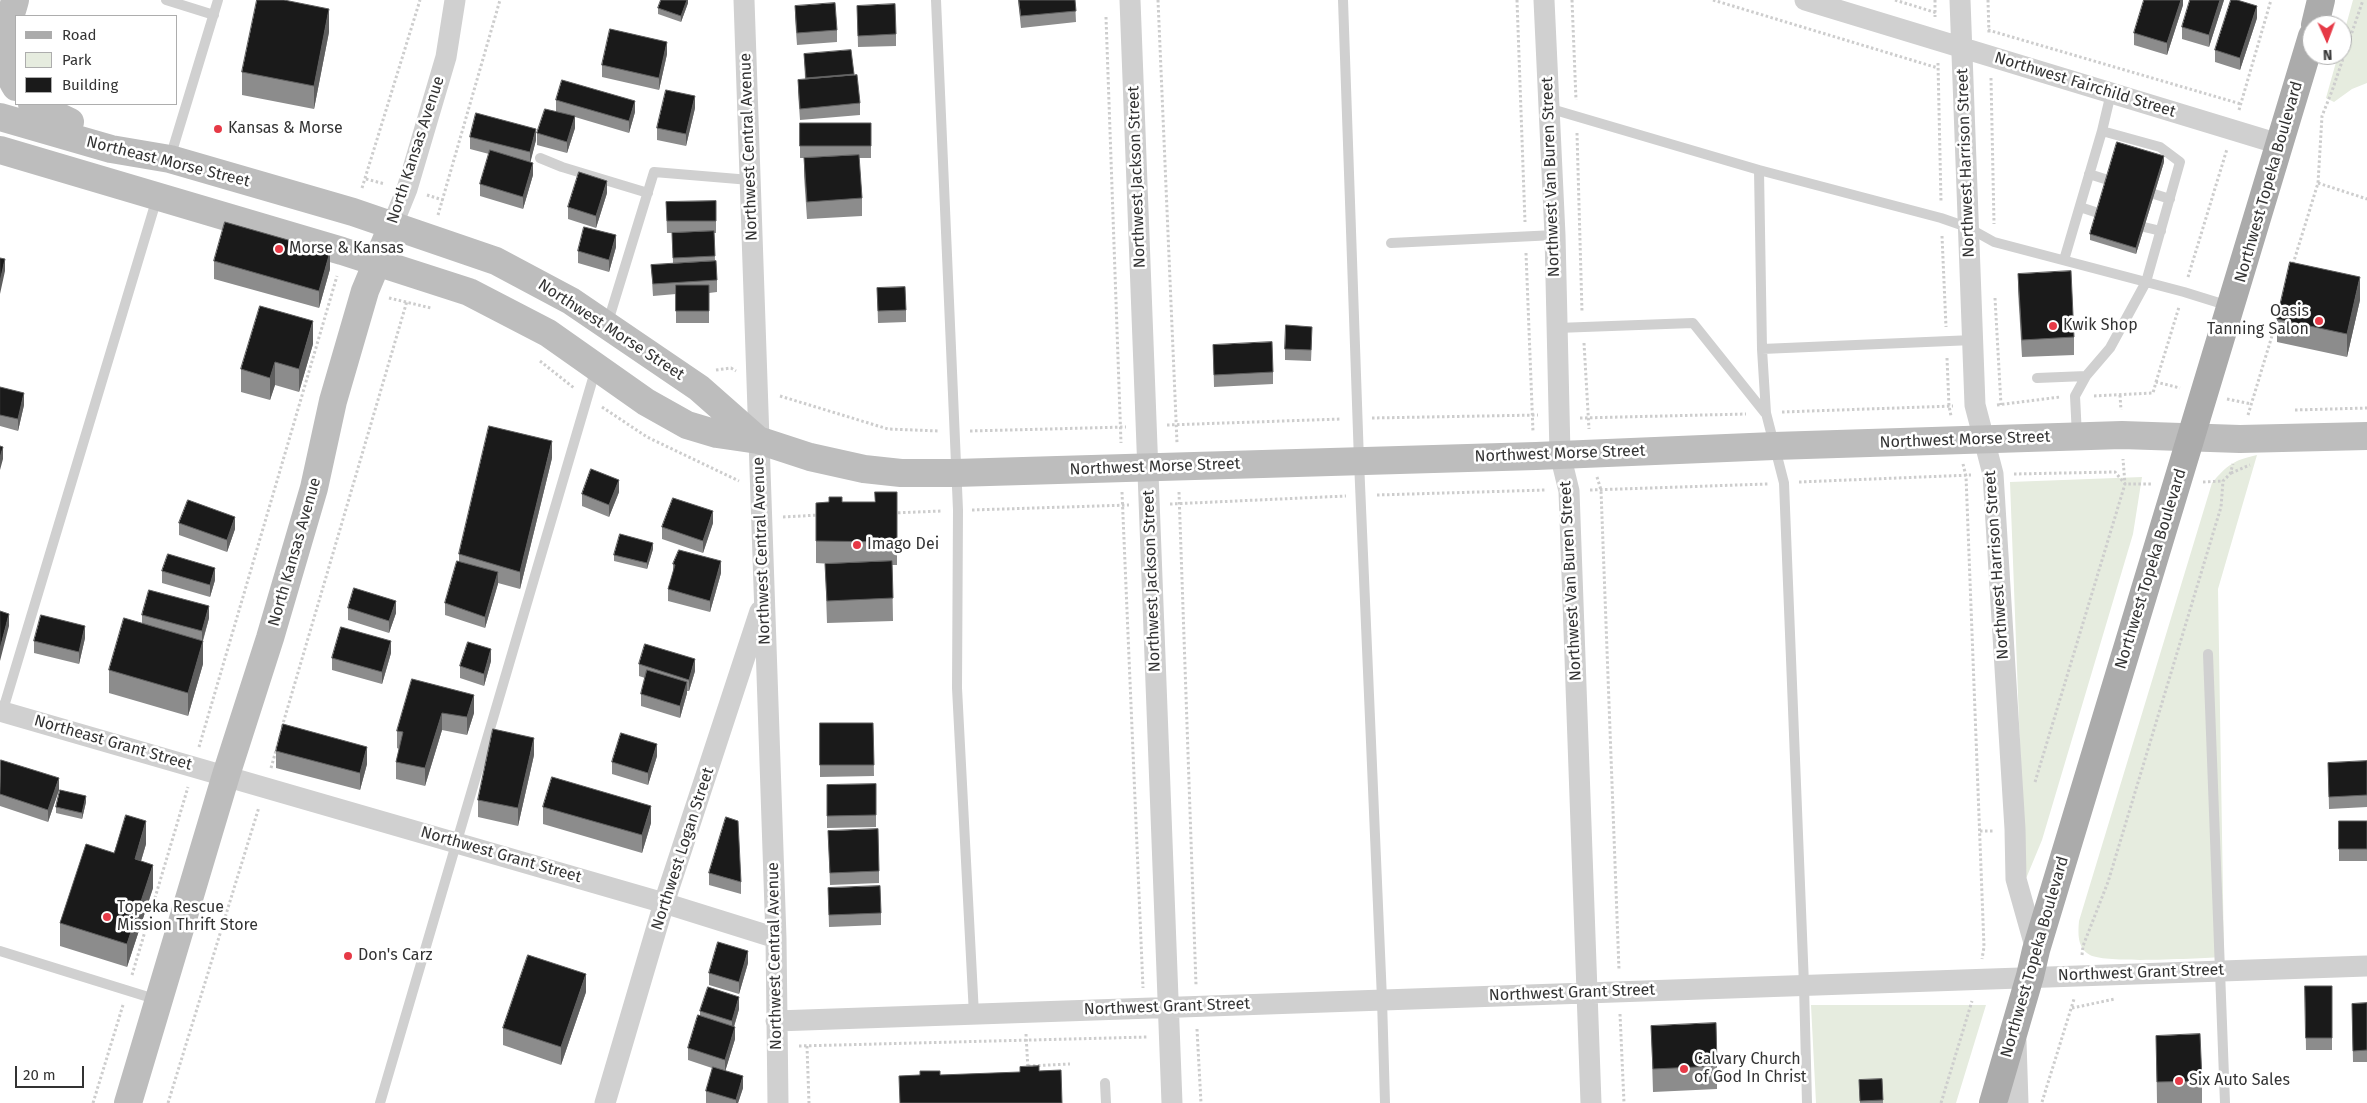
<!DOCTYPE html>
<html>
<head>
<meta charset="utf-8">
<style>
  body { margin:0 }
  #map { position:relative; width:2367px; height:1103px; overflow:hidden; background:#fff; font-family:"Fira Sans",sans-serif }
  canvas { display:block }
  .legend { position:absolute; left:15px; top:15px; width:162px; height:90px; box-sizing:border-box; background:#fff; border:1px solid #adadad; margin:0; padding:6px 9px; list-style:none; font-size:15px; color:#333 }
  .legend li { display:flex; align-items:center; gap:10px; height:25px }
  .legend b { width:25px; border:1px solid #adadad }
  .north { position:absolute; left:2302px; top:15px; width:50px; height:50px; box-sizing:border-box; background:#fff; border:1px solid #adadad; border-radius:50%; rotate:178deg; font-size:14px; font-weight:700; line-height:20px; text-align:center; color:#333 }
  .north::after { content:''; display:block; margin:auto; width:18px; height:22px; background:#e63946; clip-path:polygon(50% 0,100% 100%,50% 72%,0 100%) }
  .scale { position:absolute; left:15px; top:1066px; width:69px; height:22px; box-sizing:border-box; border:2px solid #333; border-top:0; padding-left:6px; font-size:15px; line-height:18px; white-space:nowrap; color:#333; -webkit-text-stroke:4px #fff; paint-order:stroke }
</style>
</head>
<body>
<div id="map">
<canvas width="2367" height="1103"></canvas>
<ul class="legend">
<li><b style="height:6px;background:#ababab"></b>Road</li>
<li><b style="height:14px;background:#e6ecdf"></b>Park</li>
<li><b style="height:14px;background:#1a1a1a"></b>Building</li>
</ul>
<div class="north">N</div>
<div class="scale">20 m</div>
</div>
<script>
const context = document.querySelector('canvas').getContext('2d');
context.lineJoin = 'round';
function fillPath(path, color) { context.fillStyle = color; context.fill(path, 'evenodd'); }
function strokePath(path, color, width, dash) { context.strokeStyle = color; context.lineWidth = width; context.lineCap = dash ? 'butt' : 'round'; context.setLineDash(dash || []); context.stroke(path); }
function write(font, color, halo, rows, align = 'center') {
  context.font = font + ' "Fira Sans",sans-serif'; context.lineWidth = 5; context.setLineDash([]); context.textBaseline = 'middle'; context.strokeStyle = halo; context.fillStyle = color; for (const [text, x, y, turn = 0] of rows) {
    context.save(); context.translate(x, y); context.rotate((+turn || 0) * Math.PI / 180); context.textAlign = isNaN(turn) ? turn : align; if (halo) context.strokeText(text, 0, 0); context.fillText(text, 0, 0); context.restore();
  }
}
const green = new Path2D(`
  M2353,0h14v83l-15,6 -18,13 -8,-4 12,-43h4v-15z
  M2257,455l-39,134 6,368c-24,1 -117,7 -134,-2 -13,-7 -12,-22 -11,-34l133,-438c15,-18 22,-23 45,-28z
  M2142,477l-9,57 -91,306 -17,41 -15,-399z
  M1811,1005h175l-30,98h-140z`);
const path = new Path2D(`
  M1158,0l19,443
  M1517,0l8,222
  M1572,0l4,100
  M1713,0l225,68
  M1895,0l42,13
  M1935,0v17
  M1988,0l1,34
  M1106,17l15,426
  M1988,30l253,74
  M1938,63l3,139
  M1991,78l3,146
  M2239,110l32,-110
  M1577,133l5,179
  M366,179l19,5
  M2318,183l49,16v2
  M362,188l58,-188
  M427,195l16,5
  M438,215l62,-215
  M1942,236l4,91
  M1526,253l7,179
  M2293,264l25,-81 4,-67 10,-25 31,-91
  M2188,277l39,-128
  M389,298l42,10
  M1995,298l6,107
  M1584,343l5,86
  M1947,358l2,48 2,10
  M540,361l34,27
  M716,370l15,-2 5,3
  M2156,382l23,-75
  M2120,395l1,15
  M780,396l108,33 51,2
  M2094,396l59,-3 3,-11 24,6
  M2227,399l24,5
  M1997,405l63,-8
  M602,407l45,30 92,44
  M2295,410l72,-2
  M1782,412l171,-6
  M2248,415l33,-109
  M1372,418l166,-3
  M1580,418l166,-4
  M1167,425l174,-6
  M970,431l156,-4
  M1963,464l3,12 18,471 -2,12
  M2231,473l19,-8
  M2014,474l101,-2 10,12h27
  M1597,477l4,13 18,480
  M1799,482l172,-7
  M2203,482l20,-1
  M1590,490l178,-6
  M1122,492l21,496
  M1179,492l17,493
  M1377,495l169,-5
  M1170,504l176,-8
  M972,510l157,-5
  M893,513l48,-2
  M783,517l36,-2
  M282,727l125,-426
  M199,747l138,-471
  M271,768l10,-35
  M2035,782l90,-298 -2,-25
  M1980,831h14
  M2082,955l1,-9 25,-64 113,-375 2,-26 7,-7 3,-10
  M132,975l56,-188
  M2072,1008l43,-9
  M1620,1014l4,89
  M1197,1029l4,74
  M1026,1034l2,36
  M799,1046l349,-9
  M807,1046l2,57
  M1028,1066l42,-2
  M2042,1102l32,-103
  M93,1103l30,-98
  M168,1103l91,-296
  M1941,1103l31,-102`);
const lane = new Path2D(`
  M166,0l48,15
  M936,0l22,510 -1,178 17,327
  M1343,0l16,461 23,538 3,104
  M1548,108l211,62
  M2102,131l9,-38
  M170,158l48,-158
  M540,158l22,9 86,26
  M2089,174l19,6
  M2154,194l16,5
  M2080,207l18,6
  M2144,227l17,4
  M1391,243l164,-8
  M2064,260l38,-129 58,16 20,15 -34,120 -36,66 -24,28 -11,20 2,40
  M607,325l47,-153 96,8
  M1557,328l136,-5 72,90
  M1762,349l211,-9
  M2037,378l49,-2
  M2208,654l17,449
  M2,713l155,-515
  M0,951l158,49
  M1105,1083l1,20
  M380,1103l216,-735
  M1807,1103l-3,-118 -20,-502 -18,-70 -4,-64 -3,-179 182,48 26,9 27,15 190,50 45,14`);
const street = new Path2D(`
  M744,0l32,938 2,165
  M1130,0l42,1103
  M1544,0l11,235 5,219 9,37 22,612
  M1805,0l474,144
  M1960,0l15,405 18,69 22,355 1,50 20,71
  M392,226l15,-37 39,-132 9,-57
  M0,711l664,192 112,35
  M776,1021l1591,-55
  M2016,1041l2,62
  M605,1103l59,-200 96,-292`);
const secondary = new Path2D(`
  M15,0c-2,9 -6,18 -8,27 -3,16 -1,46 9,60
  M32,104l38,18
  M0,117l111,32 59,10 183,53 143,49 75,40 128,87 59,52
  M0,150l342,101 127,41 79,41 98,69 41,23 30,9 41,6 52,17 54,12 37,4h54l581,-17 238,-10 348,-11 118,4 127,-3
  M128,1103l98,-328 44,-137 44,-150 19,-87 32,-110 27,-65`);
const primary = new Path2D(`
  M2315,25l6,-25
  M1993,1103l37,-127 6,-26 276,-914`);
const wall = new Path2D(`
  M688,0v3l-7,19 -23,-8v-6z
  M1018,0h57l1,22 -55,6z
  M2183,0v5l-16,50 -33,-10v-12z
  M2224,0l-15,47 -27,-8v-12z
  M795,6l42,24v12l-40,3 -2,-27z
  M857,6l39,28v12l-38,1z
  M2257,18l-17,52 -25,-8v-12z
  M329,32l-15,77 -72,-14v-23z
  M851,50l3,25 6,28v12l-60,5 -2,-28v-12l7,-1 -1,-25z
  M667,54l-8,36 -57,-13v-12z
  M556,100l79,12 -6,21 -54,-16v11l-8,25 -30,-8v-12l19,-22z
  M695,108l-9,38 -29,-6v-12z
  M800,123h71v35h-12l3,40v18l-55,3 -3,-43v-18h6h-10z
  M470,137l66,3 -6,22 3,13 -10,34 -43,-13v-12l9,-30 -19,-5z
  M2164,162l-28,92 -46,-14v-6z
  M607,193l-11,35 -28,-9v-12z
  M716,201v32h-2l1,28 2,19v12l-8,1v30h-33v-29l-23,2 -2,-31 22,-2 -1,-30h-5l-1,-31z
  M616,247l-7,25 -31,-9v-12z
  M214,261l116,8 -11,39 -105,-29z
  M2018,274l56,63v18l-52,2 -4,-66z
  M877,288l29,22v12l-28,1z
  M2360,300l-13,57 -70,-15v-23z
  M1312,338l-1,23 -26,-1v-11z
  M313,344l-14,48 -24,-7 -5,15 -29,-8v-23z
  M1213,345l60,27v12l-59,3z
  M0,387l24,18 -6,26 -18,-5z
  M552,458l-32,131 -22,-6 -13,45 -40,-13v-12l14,-41v-8z
  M619,492l-10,25 -27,-11v-12z
  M897,492v73h-5l1,56 -66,2 -2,-59h7l-16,-1v-60l26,-1h33z
  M179,523l56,6 -8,23 -48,-17z
  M713,523l-10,30 -41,-14v-12z
  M653,549l-6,20 -33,-8v-6z
  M673,564l48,9 -11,39 -42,-11v-12l5,-15z
  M162,571l53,9 -5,17 -48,-14z
  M348,608l48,5 -7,20 -41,-13z
  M142,615l67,3 -6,23v23l-15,52 -79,-23v-23l33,-47z
  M85,638l-6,26 -45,-11v-12z
  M391,653l-9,31 -50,-14v-12z
  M491,661l-7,25 -24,-8v-12z
  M639,664l56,7 -6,20h-2v2l-7,25 -39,-12v-12l4,-16 -6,-2z
  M412,679l62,34 -7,22 -25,-5 -17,56 -29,-7v-17l3,-13 -2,-1v-17z
  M820,723h53l1,53 -54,1z
  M276,751l91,13 -7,26 -84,-22z
  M534,755l-16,71 -40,-9v-17z
  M657,756l-9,29 -36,-11v-12z
  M2367,761v46l-38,2 -1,-46z
  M0,762l59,28 -11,32 -48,-16z
  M876,784v43l-49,1v-43z
  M86,802l-4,17 -26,-6v-6z
  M543,807l108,16 -9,30 -99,-29z
  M2339,821h28v40h-28z
  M828,831l51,40v12l-49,2z
  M146,844l-5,17 12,27 -26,79 -67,-21v-23l54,-70z
  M709,873l32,9v12l-32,-9z
  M828,888l53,25v12l-52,2z
  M748,963l-9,31 -30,-9v-12z
  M2305,986h27v64h-26z
  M586,992l-25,73 -58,-20v-17z
  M2367,1003v59h-14l-1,-58z
  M739,1009l-5,18 1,12 -10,32 18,17 -5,15h-32v-12l6,-23 -24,-8v-12l12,-32v-5z
  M1651,1026l66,40v23l-64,3z
  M2156,1036l46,45v22h-45z
  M1882,1079l1,24h-23l-1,-23z`);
const shadedWall = new Path2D(`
  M687,0h1v3l-7,19v-6z
  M2181,0h2v5l-16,50v-12z
  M2220,0h4l-15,47v-12z
  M2257,6v12l-17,52v-12z
  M329,9v23l-15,77v-23z
  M667,42v12l-8,36v-12z
  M695,96v12l-9,38v-12z
  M635,101v11l-6,21v-12z
  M575,116v12l-8,25v-11z
  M536,129v11l-6,24v-12z
  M2164,156v6l-28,92v-6z
  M533,163v12l-10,34v-12z
  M607,181v12l-11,35v-12z
  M616,235v12l-7,25v-12z
  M330,252v17l-11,39v-17z
  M5,259v12l-5,23v-12z
  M2360,277v23l-13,57v-23z
  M313,321v23l-14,48v-23z
  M275,362v23l-5,15v-22z
  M24,393v12l-6,26v-12z
  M552,441v17l-32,131v-17z
  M3,447v12l-3,11v-12z
  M619,480v12l-10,25v-12z
  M713,511v12l-10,30v-12z
  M235,517v12l-8,23v-12z
  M653,543v6l-6,20v-6z
  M721,561v12l-11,39v-11z
  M215,568v12l-5,17v-12z
  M498,572v12l-13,44v-11z
  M396,601v12l-7,20v-12z
  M209,606v12l-7,25v-12z
  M9,614v12l-9,35v-12z
  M85,626v12l-6,26v-12z
  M203,641v23l-15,52v-23z
  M391,641v12l-9,31v-12z
  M491,649v12l-7,25v-12z
  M695,659v12l-6,20v-11z
  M687,682v11l-7,25v-12z
  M474,695v18l-7,22v-18z
  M442,713v17l-17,56v-18z
  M534,738v17l-16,71v-18z
  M657,744v12l-9,29v-12z
  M367,747v17l-7,26v-17z
  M59,778v12l-11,32v-12z
  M86,796v6l-4,17v-6z
  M651,806v17l-9,30v-18z
  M146,821v23l-11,37v-22z
  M153,865v23l-26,79v-23z
  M748,951v12l-9,31v-12z
  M586,974v18l-25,73v-18z
  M739,997v12l-7,24v-12z
  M735,1027v12l-10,33v-12z
  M743,1076v12l-5,15h-2v-3z`);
const building = new Path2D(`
  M257,0h27l45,9 -15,77 -72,-14z
  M661,0h26l-6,16 -23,-8z
  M1019,0h56l1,11 -55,5z
  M2144,0h37l-14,43 -33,-10z
  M2190,0h30l-11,35 -27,-8z
  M2231,0h6l20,6 -17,52 -25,-8z
  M835,3l2,27 -40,3 -2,-27z
  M895,4l1,30 -38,2 -1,-30z
  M610,29l57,13 -8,36 -57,-13z
  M851,50l3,24 -48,4 -2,-24z
  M857,75l3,28 -60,6 -2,-29z
  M562,80l73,21 -6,20 -73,-21z
  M666,90l29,6 -9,38 -29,-6z
  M545,109l30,7 -8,26 -30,-9z
  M476,113l60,16 -6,23 -60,-15z
  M800,123h71v23h-71z
  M2117,142l47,14 -28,92 -46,-14z
  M490,150l43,13 -10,34 -43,-13z
  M859,155l3,43 -55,4 -3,-44z
  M579,172l28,9 -11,35 -28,-9z
  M716,201v20h-49l-1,-19z
  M225,222l105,30 -11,39 -105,-30z
  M584,227l32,8 -7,25 -31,-9z
  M714,231l1,25 -42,2 -1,-25z
  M0,258l5,1 -5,23z
  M716,261l1,19 -64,4 -2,-19z
  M2290,262l70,15 -13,57 -70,-15z
  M2071,271l3,66 -52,3 -4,-66z
  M676,285h33v26h-33z
  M905,287l1,23 -28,1 -1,-23z
  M260,306l53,15 -14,48 -24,-7 -5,16 -29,-9z
  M1286,325l26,2 -1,23 -26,-1z
  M1272,342l1,30 -59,3 -1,-30z
  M0,387l24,6 -6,26 -18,-4z
  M489,426l63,15 -32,131 -61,-18z
  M0,446l3,1 -3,11z
  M591,469l28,11 -10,25 -27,-11z
  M875,492h22v50l-81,-1v-38l13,-1v-5h13v5h33z
  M673,498l40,13 -10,30 -41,-14z
  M188,500l47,17 -8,23 -48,-17z
  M620,534l33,9 -6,20 -33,-8z
  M679,550l42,11 -11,40 -42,-12 7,-24 -2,-1z
  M168,554l47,14 -5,17 -48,-14z
  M457,561l41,11 -13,45 -40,-14z
  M892,561l1,37 -66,3 -2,-37z
  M354,588l42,13 -7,20 -41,-13z
  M149,590l60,16 -7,25 -60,-16z
  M0,611l9,3 -9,35z
  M41,615l44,11 -6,26 -45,-11z
  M124,618l79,23 -15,52 -79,-23z
  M341,627l50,14 -9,31 -50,-14z
  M468,642l23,7 -7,25 -24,-8z
  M645,644l50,15 -6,21 -50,-16z
  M647,670l40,12 -7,24 -39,-12z
  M412,679l62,16 -7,22 -25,-4 -17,55 -29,-6 7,-30 -6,-1z
  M820,723h53l1,42h-54z
  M283,724l84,23 -7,26 -84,-22z
  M493,729l41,9 -16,70 -40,-8z
  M621,733l36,11 -9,29 -36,-11z
  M1,760l58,18 -11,32 -48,-16z
  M2367,761v34l-38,2 -1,-34z
  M552,777l99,29 -9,29 -99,-28z
  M876,784v31l-49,1v-31z
  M60,790l26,6 -4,17 -26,-6z
  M126,815l20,6 -11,38 18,6 -26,79 -67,-21 26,-79 28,9z
  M726,817l12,4 3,61 -32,-9z
  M2339,821h28v28h-28z
  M878,829l1,42 -49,2 -2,-42z
  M880,886l1,27 -52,2 -1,-27z
  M718,942l30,9 -9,31 -30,-9z
  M528,955l58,19 -25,73 -58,-19z
  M2305,986h27v52h-26z
  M708,987l31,10 -7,24 -32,-10z
  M2367,1003v47l-14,1 -1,-47z
  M698,1015l37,12 -10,33 -37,-12z
  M1716,1023l1,43 -64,3 -2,-43z
  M2200,1034l2,47 -45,1 -1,-46z
  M1039,1066v5l22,-1 1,33h-162l-1,-27 21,-1v-4h20v4l80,-3v-5z
  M713,1067l30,9 -7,24 -30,-9z
  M1882,1079l1,21 -23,1 -1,-21z`);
const markers = [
  [218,129,5,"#e63946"],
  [279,249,5,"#e63946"],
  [2319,321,5,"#e63946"],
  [2053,326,5,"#e63946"],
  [857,545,5,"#e63946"],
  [107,917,5,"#e63946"],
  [348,956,5,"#e63946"],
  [1684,1069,5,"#e63946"],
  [2179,1081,5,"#e63946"]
];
const streetNames = [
  ["Northwest Fairchild Street",2085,85,17],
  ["Northwest Central Avenue",749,147,-92],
  ["North Kansas Avenue",416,150,-72],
  ["Northeast Morse Street",168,162,14],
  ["Northwest Harrison Street",1966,163,-92],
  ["Northwest Jackson Street",1137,177,-92],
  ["Northwest Van Buren Street",1551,177,-92],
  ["Northwest Topeka Boulevard",2269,182,-74],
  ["Northwest Morse Street",611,330,33],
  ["Northwest Morse Street",1965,440,-2],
  ["Northwest Morse Street",1560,454,-2],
  ["Northwest Morse Street",1155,467,-2],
  ["Northwest Central Avenue",762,551,-92],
  ["North Kansas Avenue",295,552,-74],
  ["Northwest Harrison Street",1997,565,-94],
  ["Northwest Topeka Boulevard",2151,569,-73],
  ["Northwest Jackson Street",1152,581,-92],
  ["Northwest Van Buren Street",1571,581,-93],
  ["Northeast Grant Street",113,743,16],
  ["Northwest Logan Street",683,849,-72],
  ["Northwest Grant Street",501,855,16],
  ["Northwest Central Avenue",775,956,-91],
  ["Northwest Topeka Boulevard",2035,957,-74],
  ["Northwest Grant Street",2141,973,-2],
  ["Northwest Grant Street",1572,993,-2],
  ["Northwest Grant Street",1167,1007,-2]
];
const poiNames = [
  ["Kansas & Morse",228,129],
  ["Morse & Kansas",289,249],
  ["Oasis",2309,312,"right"],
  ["Tanning Salon",2309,330,"right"],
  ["Kwik Shop",2063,326],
  ["Imago Dei",867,545],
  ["Topeka Rescue",117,908],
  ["Mission Thrift Store",117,926],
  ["Don's Carz",358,956],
  ["Calvary Church",1694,1060],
  ["of God In Christ",1694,1078],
  ["Six Auto Sales",2189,1081]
];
fillPath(green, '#e6ecdf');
strokePath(path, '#cdcdcd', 3, [2.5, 2.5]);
strokePath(lane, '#d0d0d0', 10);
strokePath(street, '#d0d0d0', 21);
strokePath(secondary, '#bdbdbd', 28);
strokePath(primary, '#ababab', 28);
fillPath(wall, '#8c8c8c');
fillPath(shadedWall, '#5f5f5f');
fillPath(building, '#1a1a1a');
strokePath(building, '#5f5f5f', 1);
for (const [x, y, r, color] of markers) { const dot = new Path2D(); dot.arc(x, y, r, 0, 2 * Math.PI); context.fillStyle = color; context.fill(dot); strokePath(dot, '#fff', 2); }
write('16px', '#333', '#fff', streetNames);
write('16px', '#333', '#fff', poiNames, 'left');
</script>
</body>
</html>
